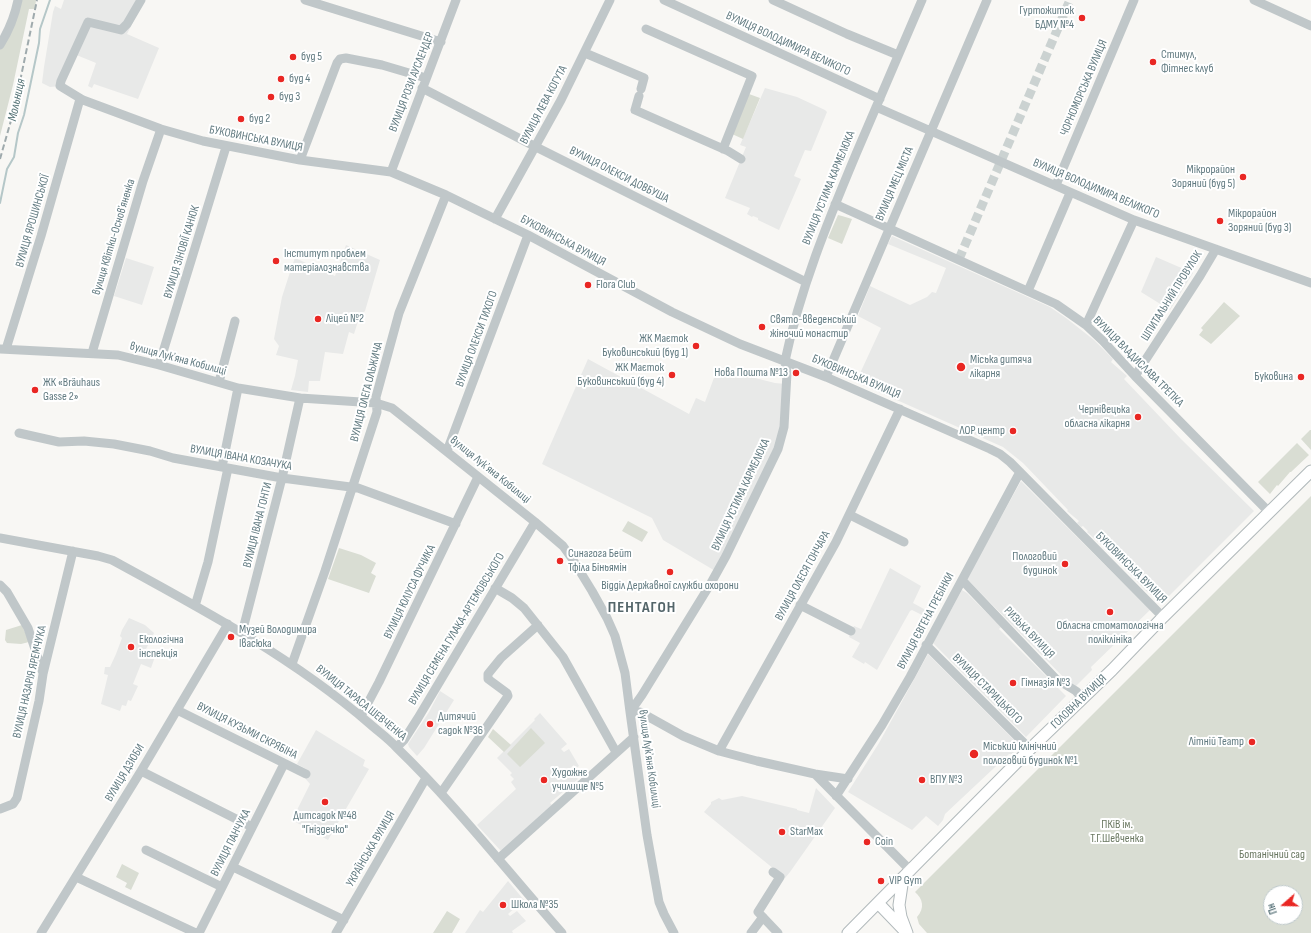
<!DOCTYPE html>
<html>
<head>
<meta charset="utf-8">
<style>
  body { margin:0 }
  #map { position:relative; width:1311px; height:933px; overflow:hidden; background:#f8f7f4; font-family:"Sofia Sans Condensed",sans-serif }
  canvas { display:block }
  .north { position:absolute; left:1263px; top:885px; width:40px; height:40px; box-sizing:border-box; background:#fff; border:1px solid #c0cacc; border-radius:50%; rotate:250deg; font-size:11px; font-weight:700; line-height:16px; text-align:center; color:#617a80 }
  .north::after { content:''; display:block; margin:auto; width:14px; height:18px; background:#e92723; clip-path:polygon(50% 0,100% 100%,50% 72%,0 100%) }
</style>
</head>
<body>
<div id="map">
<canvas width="1311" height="933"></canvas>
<div class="north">Пн</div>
</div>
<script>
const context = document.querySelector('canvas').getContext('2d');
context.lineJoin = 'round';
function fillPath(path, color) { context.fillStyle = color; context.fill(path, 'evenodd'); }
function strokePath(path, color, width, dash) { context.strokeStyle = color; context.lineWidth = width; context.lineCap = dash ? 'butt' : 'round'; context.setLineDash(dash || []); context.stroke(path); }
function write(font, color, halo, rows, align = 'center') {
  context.font = font + ' "Sofia Sans Condensed",sans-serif'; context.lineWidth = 4; context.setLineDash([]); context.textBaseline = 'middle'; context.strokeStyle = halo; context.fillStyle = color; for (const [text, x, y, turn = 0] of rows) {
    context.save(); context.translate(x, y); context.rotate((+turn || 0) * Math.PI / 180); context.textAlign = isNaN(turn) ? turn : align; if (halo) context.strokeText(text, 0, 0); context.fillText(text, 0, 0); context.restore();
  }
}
const built = new Path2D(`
  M64,0h80l-17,34 32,14 -21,51 -44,-15 -2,4 -4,-2 8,-23 -22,-9 -14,32 -10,1 -8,-4 2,-16 9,-55 2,-6 6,3z
  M765,88l32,9 28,13 2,2 -16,39 -6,-1 -11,26 7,3 -22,51 -21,-10v-2l-5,-2 -1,1 -5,-3 3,-6 -25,-10 21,-51 -6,-2z
  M892,236l158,71 16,11 28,22 19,19 -2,3 16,14 -3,3 57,60 73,72 -92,92 -4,-2 -13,-11 -39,-41 -19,-17 1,-1 -5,-5 -2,1 -4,-4 2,-2 -12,-10 1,-1 -45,-47 -20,-16 -147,-65 25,-54 -23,-12 12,-30 40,19 17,-8 5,-5 4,1 10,-25 -58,-24z
  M346,245l34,15 -15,51 -2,2 -2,5h-2l-5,16 -5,-2 -6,22 -18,-2 -5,29h-11l-1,11 -17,-2 4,-14 3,-16 -22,-5 3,-9 -5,-7 8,-42 9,-28 4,-11 40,18z
  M1156,257l37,16 -23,37 -29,-18z
  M126,258l28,9 -12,38 -28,-9z
  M588,359l101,55 7,-16 9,4 13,-35 27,11 2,-2 28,7 11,1 -9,65 -60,123 -54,-32 -11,-22 -110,-54z
  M1021,481l129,129 -59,57 1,3 -18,18 -108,-110 19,-32z
  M890,568l31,18 -8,17 20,11 -3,5 -18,-9 -2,1 -33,59 -12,-8 -1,2 -12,-7 8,-14 -11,-6 5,-11 7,3z
  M962,590l5,3 34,34 -2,2 67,67 -40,41 -93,-94z
  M129,618l16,7 9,8 -8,16 10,5 -5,14 -10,-4 -8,20 5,2 -7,15 -3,-1 -2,6 -4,-1 -2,6 -19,-7 7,-29 -4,-1 1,-7h5l6,-13 6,-16 -2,-2 2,-6z
  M928,654l90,90 -3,7 -3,3h-3l-64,60 -2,6 -5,6 -12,-10 -14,14 -64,-38 31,-49z
  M440,691l14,9 -30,48 -7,8 -8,-9 -1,-3 21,-32z
  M540,713l27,31 -6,5 3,3 5,-3 10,17 -3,2 -2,-3 -5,4 9,10 -28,24 2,2 -51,46 -24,-26 39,-36 -5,-7 3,-3 -4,-4 2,-2 -15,-15 38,-38 -1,-1z
  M316,730l49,30 -2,6 6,3 -41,71 -36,-20 18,-36 -6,-7 4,-7 -11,-6z
  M816,788l19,20 -45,64 -5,6 -81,-66 7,-8v-2l8,-4 3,2 20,-4 55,13v1l12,3z
  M508,881l16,19 -16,14 2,2 7,-5 9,10 -14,10 1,2h-48l15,-23 3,2z`);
const green = new Path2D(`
  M18,0h18l-1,9h-6l-16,76 -13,51v-88z
  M749,94l11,4 -17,41 -11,-5z
  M838,215l4,1 10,3 -10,25 -14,-6z
  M1224,302l16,14 -29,28 -12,-9 4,-5 -2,-2z
  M1310,430h1v20l-10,-11z
  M1297,443l12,12 -18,17h-1l-12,14 -1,-1 -7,9 -12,-12z
  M1311,496v437h-384l-8,-9 -2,-7c8,-9 6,-18 -2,-25zM1271,893h24v24h-24z
  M628,521l20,11 -6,10 -20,-11z
  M339,548l22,7 15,8 -5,10 5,3 -7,17 -41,-14z
  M22,625l7,17 -8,2 -14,-1 -2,-3 1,-10z
  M531,728l14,15 -25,24 -13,-13z
  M493,729l18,16 -7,7 -16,-15z
  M122,864l17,9 -8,17 -6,-3 2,-4 -11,-6z
  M447,911l13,8 -8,14h-19z`);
const stream = new Path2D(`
  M0,203l7,-34 7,-12 4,-24 6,-18 15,-72 1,-14 10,-29`);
const minorTunnel = new Path2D(`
  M959,259l111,-259`);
const minor = new Path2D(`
  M141,0l-14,24 -6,6 -33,-8 -27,59 -1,5 23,14 78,29 42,12 97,19 91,12 55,23 82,40 144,77 68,32 86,33 164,72 10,5 10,8 153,155
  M305,0l136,42
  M664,0l216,99
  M773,0l74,34 51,21
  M1254,0l57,26
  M646,29l106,47 -29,73
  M0,45c8,-13 15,-30 18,-45
  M585,53l59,25 -3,11
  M422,88l114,59 270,135
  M639,96l-4,14 93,41 13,8
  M876,107l258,113 177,63
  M300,160l37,-97 3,-4 6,-1 36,7 44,13
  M391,172l65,-172
  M1056,185l78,-185
  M835,204l221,100 30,21 17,16 32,35 134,136
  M495,219l66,-119 49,-100
  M1028,291l42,-98
  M1086,325l48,-105
  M0,349l118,6 41,10 79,23 62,10 76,5 16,5 143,114 28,24 10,14 19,31 15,27 8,18 10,37 5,39 17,123 12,67 5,12 10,19
  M6,349l35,-113 39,-137
  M92,353l51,-172 18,-52
  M159,365l67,-218
  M1135,376l65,-100 16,-27
  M826,377l161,-377
  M219,382l16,-61
  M19,433l40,9 25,-1 30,3 36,7 23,7 109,20 76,10 98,36
  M447,451l81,-216
  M222,467l16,-79
  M850,515l54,27
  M0,538l98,18 14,4c90,49 180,97 258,164 9,8 19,15 27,24 59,57 110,123 165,185
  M962,580l94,99 20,12 6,7
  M0,585l7,7 21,36 15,45
  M495,588l17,10 12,10 39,49 53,95
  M800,605l51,26
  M195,606l13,-44 20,-94
  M242,633l40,-155 18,-80
  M926,645l104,104
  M292,664l33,-93 52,-159 -1,-15 23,-84 47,-118
  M177,710l129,64
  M630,712l12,-17 69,-112 15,-27 52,-107 6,-22 3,-54 -2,-12c15,-72 43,-140 71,-207 22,-52 44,-103 66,-154
  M630,712h10l43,24 36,15 38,10 58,13 33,5
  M361,716l18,-34 99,-205
  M397,747l7,-7 14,-22 117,-196
  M719,751l117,-209 64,-133
  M141,771l111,56
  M815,774l96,97
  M441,793l67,-97 -1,-3 -19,-14v-5l13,-16 37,-33
  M836,796l46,-71 28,-48 110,-205
  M0,809l13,-5 4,-6 22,-97 4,-27 30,-123
  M146,850l76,37
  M498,859l136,-122
  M233,867l111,53
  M773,872l7,5 -22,35 20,21
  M76,877l120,56
  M41,933l100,-162 87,-147
  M199,933l85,-169
  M336,933l90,-155
  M751,933l12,-16`);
const major = new Path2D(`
  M903,878l-4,27 2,12 6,16
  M878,903l26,27
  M848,933l182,-184 82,-79 51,-53 148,-146`);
const rail = new Path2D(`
  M0,159l14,-49 23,-110`);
const markers = [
  [1082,18,4,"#e92723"],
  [293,57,4,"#e92723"],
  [1153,62,4,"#e92723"],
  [281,79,4,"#e92723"],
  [271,97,4,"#e92723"],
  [241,119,4,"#e92723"],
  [1243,177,4,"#e92723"],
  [1220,221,4,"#e92723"],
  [276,261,4,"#e92723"],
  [588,285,4,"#e92723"],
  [318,319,4,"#e92723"],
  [762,327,4,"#e92723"],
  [696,346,4,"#e92723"],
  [961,367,5,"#e92723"],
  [796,373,4,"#e92723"],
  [672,375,4,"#e92723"],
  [1301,377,4,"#e92723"],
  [35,390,4,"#e92723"],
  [1138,417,4,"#e92723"],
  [1013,431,4,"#e92723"],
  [560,561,4,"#e92723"],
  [1065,564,4,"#e92723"],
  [670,572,4,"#e92723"],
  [1110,612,4,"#e92723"],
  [231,637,4,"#e92723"],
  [131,647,4,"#e92723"],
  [1013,683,4,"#e92723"],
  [430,724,4,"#e92723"],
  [1252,742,4,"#e92723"],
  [974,754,5,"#e92723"],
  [544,780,4,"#e92723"],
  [922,780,4,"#e92723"],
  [325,802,4,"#e92723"],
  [782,832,4,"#e92723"],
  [867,842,4,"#e92723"],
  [881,881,4,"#e92723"],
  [503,905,4,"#e92723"]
];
const poiNames = [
  ["Гуртожиток",1074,11,"right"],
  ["БДМУ №4",1074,25,"right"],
  ["Стимул,",1161,55],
  ["Фітнес клуб",1161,69],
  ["буд 5",301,57],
  ["буд 4",289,79],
  ["буд 3",279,97],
  ["буд 2",249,119],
  ["Мікрорайон",1235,170,"right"],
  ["Зоряний (буд 5)",1235,184,"right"],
  ["Мікрорайон",1228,214],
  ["Зоряний (буд 3)",1228,228],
  ["Інститут проблем",284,254],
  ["матеріалознавства",284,268],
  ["Flora Club",596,285],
  ["Ліцей №2",326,319],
  ["Свято-введенський",770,320],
  ["жіночий монастир",770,334],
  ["ЖК Маєток",688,339,"right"],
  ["Буковинський (буд 1)",688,353,"right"],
  ["Міська дитяча",970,360],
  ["лікарня",970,374],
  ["ЖК Маєток",664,368,"right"],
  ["Буковинський (буд 4)",664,382,"right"],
  ["Нова Пошта №13",788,373,"right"],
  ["Буковина",1293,377,"right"],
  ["ЖК «Bräuhaus",43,383],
  ["Gasse 2»",43,397],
  ["Чернівецька",1130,410,"right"],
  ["обласна лікарня",1130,424,"right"],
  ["ЛОР центр",1005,431,"right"],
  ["Синагога Бейт",568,554],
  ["Тфіла Біньямін",568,568],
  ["Пологовий",1057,557,"right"],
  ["будинок",1057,571,"right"],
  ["Відділ Державної служби охорони",670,586,"center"],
  ["Обласна стоматологічна",1110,626,"center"],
  ["поліклініка",1110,640,"center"],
  ["Музей Володимира",239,630],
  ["Івасюка",239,644],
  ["Екологічна",139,640],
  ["інспекція",139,654],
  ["Гімназія №3",1021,683],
  ["Дитячий",438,717],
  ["садок №36",438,731],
  ["Літній Театр",1244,742,"right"],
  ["Міський клінічний",983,747],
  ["пологовий будинок №1",983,761],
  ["Художнє",552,773],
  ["училище №5",552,787],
  ["ВПУ №3",930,780],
  ["Дитсадок №48",325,816,"center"],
  ["\"Гніздечко\"",325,830,"center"],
  ["StarMax",790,832],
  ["Coin",875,842],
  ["VIP Gym",889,881],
  ["Школа №35",511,905]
];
const streetNames = [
  ["ВУЛИЦЯ ВОЛОДИМИРА ВЕЛИКОГО",788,44,25],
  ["ВУЛИЦЯ РОЗИ АУСЛЕНДЕР",412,82,-69],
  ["ЧОРНОМОРСЬКА ВУЛИЦЯ",1084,88,-67],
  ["ВУЛИЦЯ ЛЕВА КОГУТА",544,105,-62],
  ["БУКОВИНСЬКА ВУЛИЦЯ",256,139,11],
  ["ВУЛИЦЯ ОЛЕКСИ ДОВБУША",619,175,27],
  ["ВУЛИЦЯ МЕЦ МІСТА",895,184,-67],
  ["ВУЛИЦЯ УСТИМА КАРМЕЛЮКА",829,188,-68],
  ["ВУЛИЦЯ ВОЛОДИМИРА ВЕЛИКОГО",1096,189,23],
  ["ВУЛИЦЯ ЯРОШИНСЬКОЇ",33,221,-74],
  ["вулиця Квітки-Основʼяненка",114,237,-73],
  ["БУКОВИНСЬКА ВУЛИЦЯ",563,241,28],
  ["ВУЛИЦЯ ЗІНОВІЇ КАНЮК",182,252,-73],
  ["ШПИТАЛЬНИЙ ПРОВУЛОК",1172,296,-58],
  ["ВУЛИЦЯ ОЛЕКСИ ТИХОГО",477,339,-70],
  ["вулиця Лукʼяна Кобилиці",178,359,15],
  ["ВУЛИЦЯ ВЛАДИСЛАВА ТРЕПКА",1138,362,45],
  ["БУКОВИНСЬКА ВУЛИЦЯ",856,377,23],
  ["ВУЛИЦЯ ОЛЕГА ОЛЬЖИЧА",367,392,-76],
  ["ВУЛИЦЯ ІВАНА КОЗАЧУКА",241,458,10],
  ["вулиця Лукʼяна Кобилиці",490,470,39],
  ["ВУЛИЦЯ УСТИМА КАРМЕЛЮКА",741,495,-65],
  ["ВУЛИЦЯ ІВАНА ГОНТИ",258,525,-76],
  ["БУКОВИНСЬКА ВУЛИЦЯ",1131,568,45],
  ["ВУЛИЦЯ ОЛЕСЯ ГОНЧАРА",803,576,-61],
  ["ВУЛИЦЯ ЮЛІУСА ФУЧИКА",410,592,-64],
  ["ВУЛИЦЯ ЄВГЕНА ГРЕБІНКИ",926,621,-62],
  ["ВУЛИЦЯ СЕМЕНА ГУЛАКА-АРТЕМОВСЬКОГО",457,629,-59],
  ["РИЗЬКА ВУЛИЦЯ",1029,633,46],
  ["ВУЛИЦЯ НАЗАРІЯ ЯРЕМЧУКА",30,682,-77],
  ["ВУЛИЦЯ СТАРИЦЬКОГО",987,689,45],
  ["ГОЛОВНА ВУЛИЦЯ",1079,702,-44],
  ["ВУЛИЦЯ ТАРАСА ШЕВЧЕНКА",361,703,39],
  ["ВУЛИЦЯ КУЗЬМИ СКРЯБІНА",247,731,27],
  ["вулиця Лукʼяна Кобилиці",649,759,82],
  ["ВУЛИЦЯ ДЗЮБИ",125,773,-59],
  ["ВУЛИЦЯ ПАНЧУКА",231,843,-63],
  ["УКРАЇНСЬКА ВУЛИЦЯ",371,849,-60]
];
const parkNames = [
  ["ПКіВ ім.",1117,825],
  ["Т.Г.Шевченка",1117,839],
  ["Ботанічний сад",1272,855]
];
const waterNames = [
  ["Мольниця",17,100,-78]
];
const districtNames = [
  ["ПЕНТАГОН",642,608]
];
fillPath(built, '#e8e9e8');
fillPath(green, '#d9ddd3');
strokePath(stream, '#b5c7c8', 2);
strokePath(minorTunnel, '#cbd2d1', 9, [9, 4.5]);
strokePath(major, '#b1b9bb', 13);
strokePath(minor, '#c0c7c9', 9);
strokePath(major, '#fff', 11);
strokePath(rail, '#9faaad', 2, [6, 3]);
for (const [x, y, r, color] of markers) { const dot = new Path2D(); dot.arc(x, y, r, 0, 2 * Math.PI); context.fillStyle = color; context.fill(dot); strokePath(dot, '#fff', 1.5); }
write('12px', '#617a80', '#fff', poiNames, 'left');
write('12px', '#617a80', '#fff', streetNames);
write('12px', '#6a7861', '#fff', parkNames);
write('italic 13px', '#5c797c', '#fff', waterNames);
context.letterSpacing = '1px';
write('bold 16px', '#54666b', '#fff', districtNames);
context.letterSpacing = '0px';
</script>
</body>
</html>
